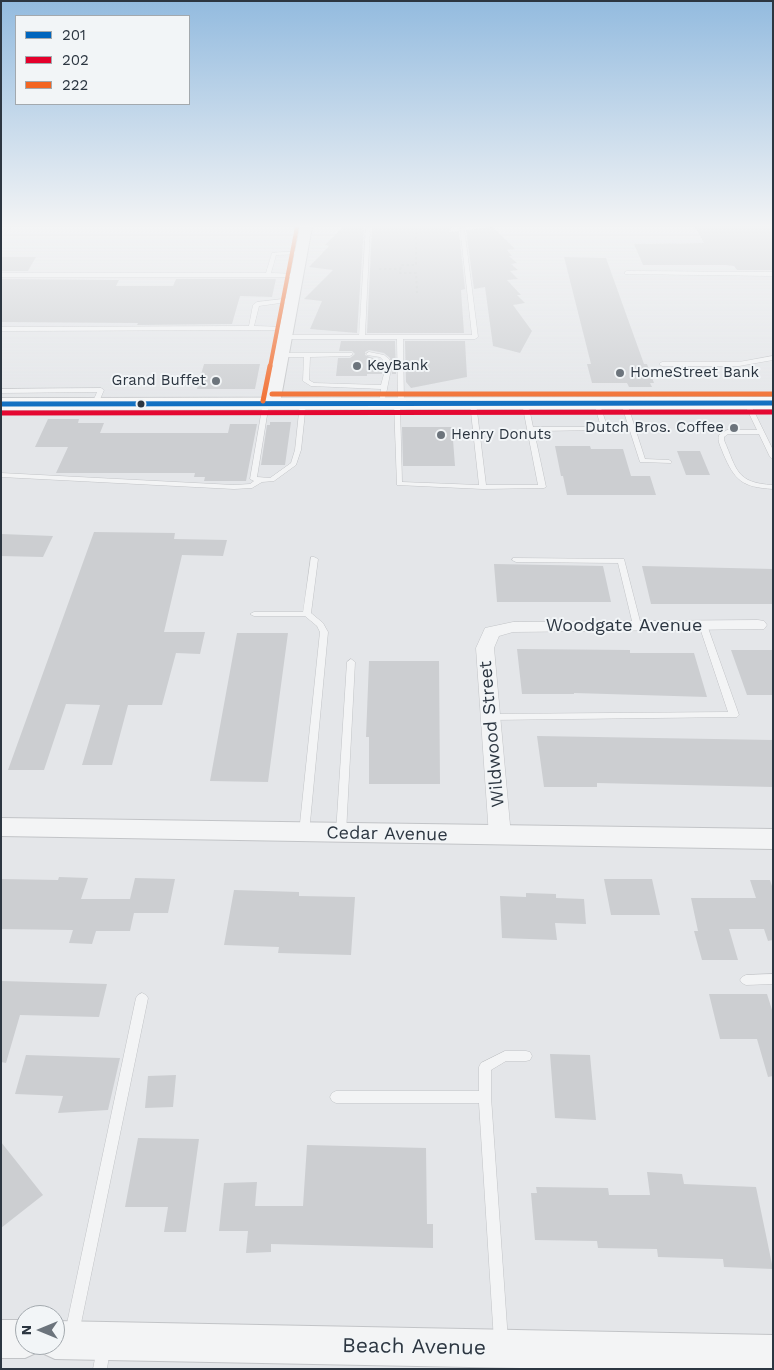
<!DOCTYPE html>
<html>
<head>
<meta charset="utf-8">
<style>
  body { margin:0 }
  #map { position:relative; width:774px; height:1370px; overflow:hidden; background:#e4e6e9; font-family:"Work Sans",sans-serif }
  canvas { display:block }
  .frame { position:absolute; inset:0; border:2px solid #2c3641; pointer-events:none }
  .legend { position:absolute; left:15px; top:15px; width:175px; height:90px; box-sizing:border-box; background:#f2f5f7; border:1px solid #a3a9ae; margin:0; padding:6px 9px; list-style:none; font-size:15px; color:#2c3641 }
  .legend li { display:flex; align-items:center; gap:10px; height:25px }
  .legend b { width:25px; border:1px solid #a3a9ae }
  .north { position:absolute; left:15px; top:1305px; width:50px; height:50px; box-sizing:border-box; background:#f2f5f7; border:1px solid #a3a9ae; border-radius:50%; rotate:270deg; font-size:14px; font-weight:700; line-height:20px; text-align:center; color:#2c3641 }
  .north::after { content:''; display:block; margin:auto; width:18px; height:22px; background:#6c747c; clip-path:polygon(50% 0,100% 100%,50% 72%,0 100%) }
</style>
</head>
<body>
<div id="map">
<canvas width="774" height="1370"></canvas>
<div class="frame"></div>
<ul class="legend">
<li><b style="height:6px;background:#0065bd"></b>201</li>
<li><b style="height:6px;background:#e4002b"></b>202</li>
<li><b style="height:6px;background:#f26522"></b>222</li>
</ul>
<div class="north">N</div>
</div>
<script>
const context = document.querySelector('canvas').getContext('2d');
context.lineJoin = 'round';
function fillPath(path, color) { context.fillStyle = color; context.fill(path, 'evenodd'); }
function strokePath(path, color, width, dash) { context.strokeStyle = color; context.lineWidth = width; context.lineCap = dash ? 'butt' : 'round'; context.setLineDash(dash || []); context.stroke(path); }
function write(font, color, halo, rows, align = 'center') {
  context.font = font + ' "Work Sans",sans-serif'; context.lineWidth = 4; context.setLineDash([]); context.textBaseline = 'middle'; context.strokeStyle = halo; context.fillStyle = color; for (const [text, x, y, turn = 0] of rows) {
    context.save(); context.translate(x, y); context.rotate((+turn || 0) * Math.PI / 180); context.textAlign = isNaN(turn) ? turn : align; if (halo) context.strokeText(text, 0, 0); context.fillText(text, 0, 0); context.restore();
  }
}
const building = new Path2D(`
  M343,227h21l-7,106 -47,-4 12,-28 -18,-2 29,-29 -24,-3 20,-21 -4,-1z
  M372,227h80l-3,5 10,-1 6,58 -4,1 3,43h-97z
  M493,227l22,22 -8,1 5,6h-3l8,7 -6,1 7,6 -8,1 8,8 -11,1 14,15h-4l8,8 -12,2 19,26 -12,22 -27,-7 -8,-59 -11,2 -8,-59z
  M695,227h78v43h-36l-3,-4 -8,-1h-83l-9,-21 70,-1z
  M1,257h35l-8,14h-27z
  M564,257l42,1 38,106h3l7,19h-4l2,4h-23l-2,-4h-35l-5,-19h4z
  M1,279l118,1 -3,6h57l3,-7h100l-4,18 -32,-1 -8,28 -95,1 1,-2 -137,-1z
  M341,341h54l1,33h-4l-2,-16 -6,-5 -15,-3 -4,2v3l16,6 1,13h-15v2h-31l2,-18h12l5,-4 -3,-3h-13z
  M405,341h60l2,36 -56,11 -5,-6z
  M204,364h56l-5,25h-58z
  M48,419h31l-1,4h26l-4,10h128l2,-9h27l-11,57h-42l1,-4h-11l1,-4h-139l12,-26h-33z
  M270,422h21l-6,43h-24l6,-40h3z
  M402,427h50l3,39h-52z
  M555,446h35l1,3h32l8,27h19l6,19h-89l-4,-19h-2z
  M677,451h23l10,24h-24z
  M94,532l81,1 -1,6 53,1 -4,16 -41,-1 -18,77h41l-5,22 -24,-1 -14,52h-34l-16,60h-30l18,-60 -34,-1 -22,66h-36z
  M1,534l52,2 -10,21 -42,-1z
  M494,564l109,2 8,36h-114z
  M642,566l131,3v35h-122z
  M237,633h51l-20,149 -58,-1z
  M517,649l113,1v3h64l13,44 -133,-4v1h-52z
  M731,650h42v45h-26z
  M369,661h70l1,123h-71v-47h-3z
  M537,736l236,4v47l-176,-4v4h-53z
  M59,877l29,1 -7,21h49l5,-21 40,1 -7,34h-34l-4,18h-34l-4,13 -23,-1 4,-13 -72,-1v-50l57,1z
  M604,879h48l8,36h-49z
  M750,880h20l3,9v51l-5,1 -4,-12h-35l9,31h-36l-8,-29h4l-7,-33h65z
  M234,890l65,2v4l56,1 -4,58 -73,-2 1,-6 -55,-2z
  M526,893l30,1v4l28,1 2,25 -31,-1 2,17 -55,-2 -2,-42 26,1z
  M1,981l106,3 -8,33 -79,-2 -14,48 -5,-1z
  M709,994h58l6,19v63l-5,1 -11,-38h-37z
  M550,1054l40,1 6,65 -41,-2z
  M26,1055l94,3 -12,52 -50,3 5,-17 -48,-2z
  M176,1075l-3,32 -28,1 3,-32z
  M138,1138l61,1 -13,93h-22l4,-25h-43z
  M1,1142l42,53 -42,33z
  M307,1145l119,3 1,76h6v24l-162,-4v8l-25,1 2,-22h-29l5,-48 33,-1 -2,24h48z
  M647,1172l35,2 2,10 72,3 17,82 -49,-2 -1,-8 -65,-2 -1,-8 -59,-1 -1,-7 -62,-1 -4,-47h6l-1,-6 72,1 1,7h41z`);
const path = new Path2D(`
  M416,227v38h-15l-1,8h16l1,20
  M379,269h22`);
const service = new Path2D(`
  M7,227h5l-11,11v-4z
  M366,227h4l-5,108h107l-12,-108h4l14,110 -3,2h-72l1,64 -4,2 2,77 77,3 -9,-82 3,-2 3,2 10,82h52l-16,-82 1,-1 5,1 5,24h68l-7,-24 5,-1 9,27 -1,1 -73,1 12,56 -2,1 -61,1 -86,-4 -3,-82 4,-2 -1,-62h-112l-3,-2 3,-2h74z
  M301,251l2,1v2l-27,1 -5,18 28,1v2l-2,1h-296v-4h265l6,-20z
  M627,271l146,1v4l-148,-2v-2z
  M292,298l2,1v2l-35,5 -5,20 35,1v2l-2,1 -286,1v-4l248,-1 4,-21 4,-3z
  M369,352l15,3 5,4 1,15 -6,30 -5,-1 2,-14 -70,-3 -8,-5 1,-24h-22l-3,-2 3,-2h70l1,1 -3,2 -40,1 -1,23 5,3 67,2 3,-11 -1,-14 -3,-3 -13,-2 -1,-1z
  M773,356v4l-34,6h-77l-3,-2 3,-2h77z
  M101,388l3,2 -6,14 -3,2 -3,-2 5,-12 -96,1v-4z
  M266,401l3,2 -12,74 13,1 21,-15 4,-13 5,-47 3,-2 3,2 -5,47 -5,15 -22,16 -12,1 -10,6 -18,1 -233,-12v-4l233,12 16,-1 4,-3 -4,-2 13,-76z
  M624,401l3,2 18,56 24,1 3,2 -1,1 -31,-1 -19,-59z
  M747,401l3,2 23,47v9l-3,-2 -11,-23h-31l-4,3v3c13,30 12,43 49,45v4c-31,-2 -38,-8 -50,-36 -2,-6 -6,-12 -4,-18l8,-5h30l-13,-27z
  M311,557h3l4,2 -7,54 12,10 5,9 -19,201 -1,3h-8l-1,-3 21,-201 -3,-6 -12,-10h-51l-4,-2 4,-2h49z
  M513,558l111,1 17,66 -4,2 -4,-2 -15,-62 -102,-1 -4,-2z
  M700,623h6l1,2 32,90 -2,2 -247,3 -5,-3 5,-3 238,-2 -29,-87z
  M351,659l4,3 -9,171 -1,3h-8l-1,-3 11,-171z
  M773,974v10l-27,1 -4,-2 -2,-3 2,-3 4,-2z
  M142,993l4,2 2,3 -69,335 -2,5 -5,2 -5,-2 -2,-5 71,-335 2,-3z
  M505,1051h21l4,1 2,4 -2,4 -4,1h-20l-15,9v27l17,244 -2,5 -5,2 -5,-2 -2,-5 -15,-238h-143l-4,-2 -2,-4 2,-4 4,-2h143v-24l2,-4z
  M103,1341l5,2 2,5 -3,21h-14l5,-26z`);
const minor = new Path2D(`
  M758,620l6,1 3,4 -3,4 -251,3 -14,4 -5,12 17,188 -3,6 -8,2 -8,-2 -3,-6 -13,-188 9,-20 28,-6z`);
const tertiary = new Path2D(`
  M300,227h12l-32,176 -2,3h-12l-2,-3z
  M1,818l772,11v20l-772,-13z
  M1,1320h24v25h30v-24l718,14v34h-201l-517,-10 -13,-6 -2,-5 -2,4 -13,6h-24z`);
const primary = new Path2D(`
  M773,397v12l-772,1v-12z`);
const bus1 = new Path2D(`
  M1,404l772,-1`);
const bus2 = new Path2D(`
  M1,413l772,-1`);
const bus3Far1 = new Path2D(`
  M270,367l27,-140`);
const bus3 = new Path2D(`
  M272,394h501
  M263,401l7,-35`);
const markers = [
  [357,366,5,"#6c747c"],
  [620,373,5,"#6c747c"],
  [216,381,5,"#6c747c"],
  [141,404,4.5,"#2c3641"],
  [734,428,5,"#6c747c"],
  [441,435,5,"#6c747c"]
];
const farPoinames = [
  ["KeyBank",367,366],
  ["HomeStreet Bank",630,373],
  ["Grand Buffet",206,381,"right"],
  ["Dutch Bros. Coffee",724,428,"right"],
  ["Henry Donuts",451,435]
];
const streetNames = [
  ["Woodgate Avenue",624,626],
  ["Wildwood Street",492,734,-95],
  ["Cedar Avenue",387,834,1]
];
const nearStreetnames = [
  ["Beach Avenue",414,1347,1]
];
fillPath(building, '#ccced1');
strokePath(service, '#c2c4c7', 1);
strokePath(minor, '#c2c4c7', 1);
strokePath(tertiary, '#c2c4c7', 2);
strokePath(primary, '#c1c3c6', 1);
strokePath(path, '#c4c7c8', 2, [2.5, 2.5]);
fillPath(service, '#f3f4f5');
fillPath(minor, '#f3f4f5');
fillPath(tertiary, '#f3f4f5');
fillPath(primary, '#f7f7f7');
strokePath(bus1, '#0065bd', 5);
strokePath(bus2, '#e4002b', 5);
strokePath(bus3Far1, '#f26522', 4);
strokePath(bus3, '#f26522', 5);
const sky = context.createLinearGradient(0, 0, 0, 419);
sky.addColorStop(0, '#93bbdf');
sky.addColorStop(0.54, '#f3f4f5');
sky.addColorStop(1, '#f3f4f500');
context.fillStyle = sky;
context.fillRect(0, 0, 774, 419);
for (const [x, y, r, color] of markers) { const dot = new Path2D(); dot.arc(x, y, r, 0, 2 * Math.PI); context.fillStyle = color; context.fill(dot); strokePath(dot, '#f2f5f7', 2); }
write('15px', '#2c3641', '#f2f5f7', farPoinames, 'left');
write('18px', '#2c3641', '#f2f5f7', streetNames);
write('21px', '#2c3641', '#f2f5f7', nearStreetnames);
</script>
</body>
</html>
